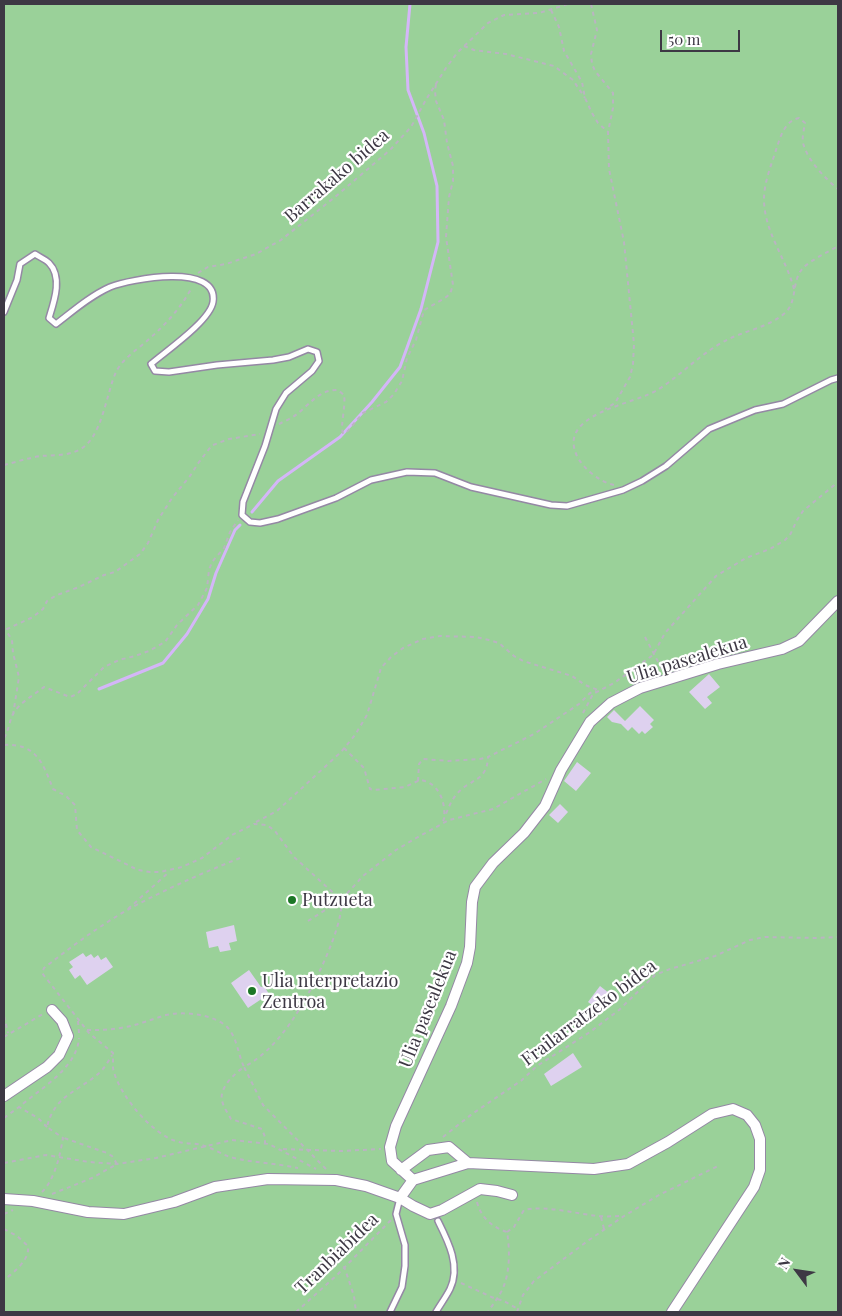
<!DOCTYPE html>
<html>
<head>
<meta charset="utf-8">
<style>
  body { margin:0 }
  #map { position:relative; width:842px; height:1316px; overflow:hidden; background:#f5effc; font-family:"Playfair Display",serif }
  canvas { display:block }
  .frame { position:absolute; inset:0; border:5px solid #3d3844; pointer-events:none }
  .north { position:absolute; left:772px; top:1246px; width:50px; height:50px; -webkit-text-stroke:4px #fff; paint-order:stroke; rotate:301deg; font-size:14px; font-weight:700; line-height:20px; text-align:center; color:#3d3844 }
  .north::after { content:''; display:block; margin:auto; width:18px; height:22px; background:#3d3844; clip-path:polygon(50% 0,100% 100%,50% 72%,0 100%) }
  .scale { position:absolute; left:660px; top:30px; width:80px; height:22px; box-sizing:border-box; border:2px solid #3d3844; border-top:0; padding-left:6px; font-size:15px; line-height:18px; white-space:nowrap; color:#3d3844; -webkit-text-stroke:4px #fff; paint-order:stroke }
</style>
</head>
<body>
<div id="map">
<canvas width="842" height="1316"></canvas>
<div class="frame"></div>
<div class="north">N</div>
<div class="scale">50 m</div>
</div>
<script>
const context = document.querySelector('canvas').getContext('2d');
context.lineJoin = 'round';
function fillPath(path, color) { context.fillStyle = color; context.fill(path, 'evenodd'); }
function strokePath(path, color, width, dash) { context.strokeStyle = color; context.lineWidth = width; context.lineCap = dash ? 'butt' : 'round'; context.setLineDash(dash || []); context.stroke(path); }
function write(font, color, halo, rows, align = 'center') {
  context.font = font + ' "Playfair Display",serif'; context.lineWidth = 4.5; context.setLineDash([]); context.textBaseline = 'middle'; context.strokeStyle = halo; context.fillStyle = color; for (const [text, x, y, turn = 0] of rows) {
    context.save(); context.translate(x, y); context.rotate((+turn || 0) * Math.PI / 180); context.textAlign = isNaN(turn) ? turn : align; if (halo) context.strokeText(text, 0, 0); context.fillText(text, 0, 0); context.restore();
  }
}
const forest = new Path2D(`
  M4,4h834v1308h-834z`);
const stream = new Path2D(`
  M252,512l26,-31 62,-44 32,-35 28,-35 21,-58 17,-67 -1,-56 -13,-53 -16,-43 -2,-43 4,-43
  M99,689l64,-26 24,-29 21,-35 8,-26 19,-43 5,-5`);
const building = new Path2D(`
  M709,674l11,13 -13,10 5,6 -7,6 -16,-17z
  M640,706l14,14 -4,4 3,3 -8,7 -3,-3 -3,3 -7,-7 -4,4 -7,-7 -9,-2 -5,-5 7,-7 11,11z
  M577,762l14,11 -15,18 -12,-10z
  M560,804l8,8 -10,11 -9,-8z
  M234,925l3,16 -8,2 2,7 -11,2 -2,-6 -9,2 -3,-16z
  M83,953l3,4 5,-3 3,4 4,-3 3,5 5,-3 7,10 -26,18 -7,-10 -5,4 -6,-9 4,-3 -4,-5z
  M249,970l12,17 3,-1 5,8 -21,14 -17,-25z
  M600,986l14,11 -12,16 -14,-11z
  M573,1053l9,14 -31,19 -7,-12z`);
const path = new Path2D(`
  M591,4l6,26 -6,24 1,10 3,7 18,22v15l-5,24 1,37 15,73 10,102 -1,20 -3,13 -15,26 -10,6
  M551,10l8,17 5,24 18,31 3,16 7,15 6,10 10,9
  M464,46l10,4 32,4 48,12 19,14 12,18
  M198,273l10,-6 18,-3 30,-10 25,-14 54,-43 55,-47 21,-23 16,-29 19,-30 11,-15 31,-30 16,-8 35,-2 29,-9
  M794,289c-8,-31 -30,-57 -30,-90 0,-17 8,-36 13,-52 4,-12 8,-26 22,-29l6,5c-1,7 -4,16 -1,23 5,16 22,33 34,43
  M279,424c6,-3 13,-6 18,-10 13,-10 23,-25 41,-24l6,5c2,11 -4,31 -1,38h3l17,-20 23,-11 8,-8 8,-13 5,-23 9,-18 8,-30 21,-12 5,-4 3,-9 -7,-48 3,-40 4,-16v-15l-6,-23 -3,-23 -8,-19 -1,-10 1,-7
  M4,465c12,-3 24,-7 37,-9 12,-1 26,0 38,-6 23,-11 27,-56 37,-78 7,-14 21,-22 32,-32 18,-16 33,-32 44,-53
  M614,485c-14,-3 -29,-15 -36,-27 -24,-45 57,-53 81,-69 23,-15 39,-33 64,-47 19,-11 45,-14 62,-29 13,-12 6,-32 18,-45 8,-8 25,-16 35,-22
  M645,637l18,34
  M583,713l10,-19 21,-11 39,-28 12,-22 51,-57 30,-18 24,-9 15,-9 5,-5 7,-15 6,-9 35,-29
  M13,715l6,-38 -6,-24 -1,-13 -5,-8v-3l26,-12 10,-8 4,-8 10,-6 22,-8 25,-12 11,-3 25,-18 8,-11 10,-23 14,-22 18,-22 9,-14 10,-13 4,-4 16,-6 31,-5
  M4,738c5,-8 5,-16 9,-24 6,-11 21,-19 31,-27l26,10 7,-3 27,-27 15,-7 16,-4 14,-5 16,-9 12,-17 21,-20 9,-17 2,-18 3,-8 12,-14 6,-16 8,-12
  M4,745c32,-2 39,18 49,44l13,7 9,9 2,25 14,17 47,23 12,2h10l22,-5 20,-9 30,-23 22,-11 13,1 8,6 19,26 47,43
  M344,748l20,20 6,21 4,1 31,-3 15,-7c19,2 26,23 24,38
  M418,781l1,-17 4,-5 26,2 31,-2 8,-2
  M443,821c4,-9 7,-19 13,-26 13,-17 31,-12 32,-38l46,-23 45,-30 11,-11 6,-2
  M256,822l21,-11 64,-59 14,-17 12,-20 14,-47 10,-11 12,-9 20,-9 17,-3 36,1 13,3 10,3 15,13 9,5 49,15 13,9 13,5
  M240,858c-38,15 -76,32 -111,51 -30,17 -58,38 -85,59l-2,5 47,60 24,20c0,5 0,10 0,15 5,26 40,68 66,74 8,2 16,1 23,3 10,3 19,9 28,12 23,6 45,6 68,11
  M128,909l41,-37
  M308,921l33,-21 22,-24 33,-26 22,-13 31,-17 44,-11 53,-30
  M4,1016l4,17
  M78,1021l1,12
  M87,1030c13,0 25,0 38,-3 14,-2 27,-8 41,-12 17,-4 49,-1 62,13 9,10 10,26 16,39 -9,6 -25,21 -22,33 1,7 6,13 9,19l31,10 3,8v6
  M4,1037l39,-23
  M4,1118l15,-11
  M47,1127l-9,-9 -19,-11c21,-18 58,-39 60,-69
  M443,1137l29,-23 50,-34 15,-14 53,-34 29,-22 36,-35 15,-6 45,-13 35,-16 15,-3 50,1 23,-1
  M283,1149l58,2 40,-2
  M4,1163l42,-8 43,7 28,2 39,-6 76,-18 37,4 47,25
  M326,1169l-63,-64 -19,-38c21,-11 38,-31 51,-51 15,-22 50,-91 46,-116
  M42,1192c13,-13 18,-37 21,-54l-16,-11c7,-31 30,-35 51,-53 6,-5 10,-12 14,-19
  M52,1194l40,-16 25,-14 -5,-8 -5,-3 -43,-15
  M477,1202c4,16 15,25 30,30 3,17 3,40 -4,56 -4,9 -10,16 -15,24
  M4,1214l9,-4
  M601,1217l3,12
  M4,1229l13,7 11,10c2,14 -14,26 -24,34
  M507,1232l7,-5 10,-17c24,-5 51,4 75,6 8,1 16,0 24,0
  M344,1266l10,30 2,16
  M461,1283l35,16 6,1 16,9
  M296,1312l41,-37 54,-55
  M517,1312l6,-17 11,-14 55,-41 35,-24 35,-21 59,-29`);
const service = new Path2D(`
  M4,312l13,-32 3,-16 15,-10c4,3 10,5 14,9 14,14 5,39 0,55l7,6c17,-13 34,-28 54,-37 20,-8 109,-25 103,15 -3,19 -47,49 -62,62l4,7 14,1 48,-7 56,-5 16,-3 19,-8 9,3 2,9 -7,10 -26,22 -10,16 -11,37 -22,56 -1,13 8,7 10,1 18,-4 58,-21 35,-18 36,-8 28,1 36,14 80,18 16,1 56,-16 19,-9 24,-15 43,-37 46,-19 28,-6 48,-24 7,-2
  M390,1312l12,-25 3,-21v-21l-9,-31 4,-16
  M436,1312c4,-7 10,-15 14,-23 11,-23 -2,-48 -12,-68`);
const minor = new Path2D(`
  M4,1096l43,-29 12,-12 9,-19 -6,-15 -10,-11
  M401,1170l27,-20 21,-3 19,16
  M413,1180l-21,-19 -2,-14 6,-21 55,-120 16,-43 3,-16 2,-45 3,-15 18,-24 31,-30 21,-27 16,-36 29,-48 21,-19 29,-15 78,-24 64,-15 17,-8 39,-40
  M400,1198l13,-18 55,-17 126,6 34,-5 40,-22 44,-28 21,-5 14,6 8,10 5,14v31l-6,17 -82,125
  M4,1199l29,2 55,11 36,2 50,-12 41,-15 53,-8 68,1 30,6 34,12 13,8 17,8 12,-4 38,-21 17,2 15,4`);
const markers = [
  [292,900,5,"#1c7726"],
  [252,991,5,"#1c7726"]
];
const streetNames = [
  ["Barrakako bidea",337,176,-41],
  ["Ulia pasealekua",687,660,-17],
  ["Ulia pasealekua",428,1009,-68],
  ["Frailarratzeko bidea",589,1013,-37],
  ["Tranbiabidea",337,1254,-44]
];
const poiNames = [
  ["Putzueta",302,900],
  ["Ulia nterpretazio",262,981],
  ["Zentroa",262,1002]
];
fillPath(forest, '#9ad199');
strokePath(stream, '#d4b6f8', 3);
fillPath(building, '#ded1ef');
strokePath(service, '#9488a4', 8);
strokePath(minor, '#9488a4', 12);
strokePath(path, '#bab4c1', 2, [4, 4]);
strokePath(service, '#fff', 5);
strokePath(minor, '#fff', 10);
for (const [x, y, r, color] of markers) { const dot = new Path2D(); dot.arc(x, y, r, 0, 2 * Math.PI); context.fillStyle = color; context.fill(dot); strokePath(dot, '#fff', 2); }
write('18px', '#3d3844', '#fff', streetNames);
write('18px', '#3d3844', '#fff', poiNames, 'left');
</script>
</body>
</html>
